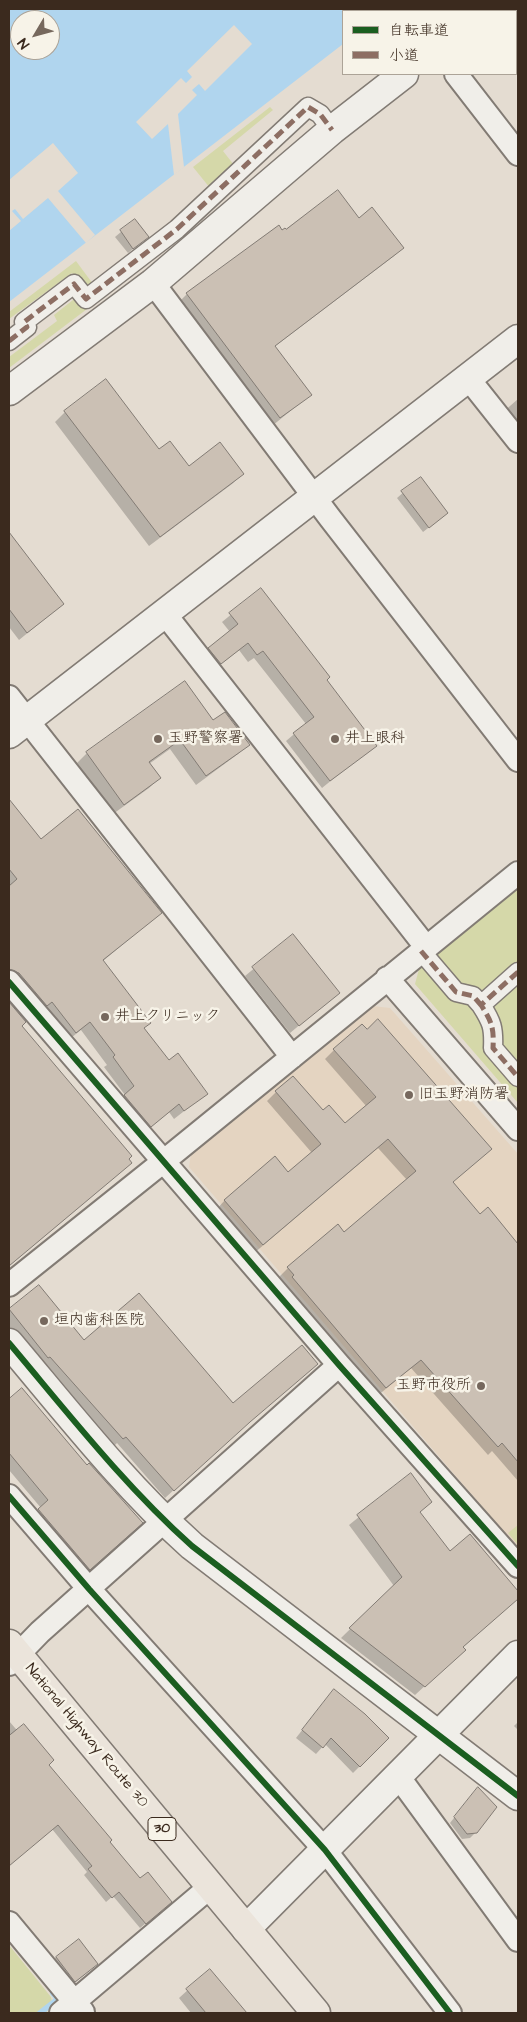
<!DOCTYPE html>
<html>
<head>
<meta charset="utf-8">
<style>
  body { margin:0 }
  #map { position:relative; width:527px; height:2022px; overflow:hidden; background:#e4dcd1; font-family:"Architects Daughter","Klee One",sans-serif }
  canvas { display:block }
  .frame { position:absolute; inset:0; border:10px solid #3b2a1e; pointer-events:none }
  .legend { position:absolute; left:342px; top:10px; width:175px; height:65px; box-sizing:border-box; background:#f7f3e8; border:1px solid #aca397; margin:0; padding:6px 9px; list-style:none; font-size:15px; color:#3b2a1e }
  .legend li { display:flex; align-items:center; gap:10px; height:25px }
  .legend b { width:25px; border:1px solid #aca397 }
  .north { position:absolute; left:10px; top:10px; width:50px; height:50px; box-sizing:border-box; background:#f7f3e8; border:1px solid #aca397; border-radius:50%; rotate:233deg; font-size:14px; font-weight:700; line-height:20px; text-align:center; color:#3b2a1e }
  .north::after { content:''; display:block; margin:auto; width:18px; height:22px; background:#76685d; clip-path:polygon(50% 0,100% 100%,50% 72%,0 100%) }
</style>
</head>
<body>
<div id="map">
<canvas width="527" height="2022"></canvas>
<div class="frame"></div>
<ul class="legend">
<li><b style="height:6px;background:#1b5e20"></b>自転車道</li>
<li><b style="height:6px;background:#8d6e63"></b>小道</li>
</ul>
<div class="north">N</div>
</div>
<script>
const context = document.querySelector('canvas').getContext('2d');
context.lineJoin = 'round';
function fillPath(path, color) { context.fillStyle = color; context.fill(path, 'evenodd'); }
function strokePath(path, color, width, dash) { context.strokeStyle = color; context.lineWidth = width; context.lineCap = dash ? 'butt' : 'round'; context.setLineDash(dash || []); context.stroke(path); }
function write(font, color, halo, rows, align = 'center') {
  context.font = font + ' "Architects Daughter","Klee One",sans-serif'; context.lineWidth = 5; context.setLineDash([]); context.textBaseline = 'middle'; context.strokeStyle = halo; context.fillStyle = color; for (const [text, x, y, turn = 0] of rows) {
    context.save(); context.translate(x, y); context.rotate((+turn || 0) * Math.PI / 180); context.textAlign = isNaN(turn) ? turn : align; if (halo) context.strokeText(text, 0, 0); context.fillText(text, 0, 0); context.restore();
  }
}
const built = new Path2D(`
  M373,1006l17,2 128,146v394l-329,-381 2,-13z`);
const green = new Path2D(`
  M270,107l3,3 -50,41 11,14 -24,23 -17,-21z
  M76,261l17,23 -9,6 -12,-17 -63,46v-7z
  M78,296l9,13 -78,59v-11l48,-36 -3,-6z
  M518,888v215l-103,-119 4,-15z
  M518,1525v20l-10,-12z
  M9,1945l42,52 2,10 -8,6h-36z`);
const water = new Path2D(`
  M9,9h373l1,2h-40v33l-334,258zM20,20h30v30h-30z`);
const pier = new Path2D(`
  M234,25l18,19 -47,47 -6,-7 -7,6 5,5 -19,19 6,53 -10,8 -6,-51 -16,15 -16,-17 45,-44 5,5 6,-6 -5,-6z
  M53,143l25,30 -20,18 37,44 -9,8 -38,-45 -25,21 -8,-10 -3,2 9,10 -12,10v-51z`);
const shadow = new Path2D(`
  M415,9h32l-3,2h-27z
  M359,219l43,29 -8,8 -120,91 36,48 -38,31 -93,-124 8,-8 95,-62z
  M135,220l13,17 -20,16 -13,-16z
  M518,399v34l-16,-20z
  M65,412l93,39 30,17 54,6 -10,10 -83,62 -94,-124z
  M420,478l21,40 -18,14 -26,-34z
  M9,534l54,70 -44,36 -10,-13z
  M261,590l64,90 50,65 -53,43 -36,-47 20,-17 -52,-66 -6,4 -9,-12 -27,21 -11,-15 29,-24 -8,-10z
  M213,722l35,22 -10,10 -42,31 -26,-36 -21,15 10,14 -10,10 -36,26 -36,-51 10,-10z
  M9,801l32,40 119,72 -57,48 46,62 -6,6 26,33 37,32 -32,25 -5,-7 -28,23 -25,-30 9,-10 -21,-28 3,-2 -26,-35 -14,11 -58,-62z
  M293,936l45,57 -48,40 -45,-57z
  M9,1004l16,18 -4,4 102,144 -114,96z
  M334,1050l146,166 8,-7 30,37v16l-9,8 9,10v201l-26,-30 -4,4 -77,-87 -35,29 -93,-110 2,-2 -6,-8 9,-9 56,-35 63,-53 -29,-32 -125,106 -37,-44 9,-10 63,-27 24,-20 -45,-52 9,-9 47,20 22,13 22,-18 -42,-48z
  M39,1286l45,56 157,87 -76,69 -48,-55 -3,3 -73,-82 -1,1 -31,-39v-15z
  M22,1390l111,141 -52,46 -50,-59 10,-10 -32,-38v-69z
  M411,1475l20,27 -12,11 31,40 19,-17 49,57v5l-6,6 -50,44 -7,10 -40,37 -74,-57 53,-52 -45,-61z
  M328,1697l60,41 -35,35 -28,-29 -9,10 -20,-16z
  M9,1721l38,44 93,115 25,27 -25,21 -27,-32 -7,6 -22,-27 3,-3 -35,-43 -43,36z
  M518,1722v8l-4,-4z
  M473,1794l3,38 -6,6 -8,1 -12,-16z
  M56,1957l41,7 -27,23 -19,-24z
  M210,1970l30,36 -7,7h-42l-12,-15z`);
const stream = new Path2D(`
  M40,2013l18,-14 -5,-6`);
const building = new Path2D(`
  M338,190l21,28 13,-11 32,41 -129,98 37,49 -32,23 -94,-125 93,-68 3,5 3,-2 1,1z
  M135,219l14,18 -16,12 -13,-19z
  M106,379l53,70 11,-8 19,25 31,-24 24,32 -84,63 -96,-126z
  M421,477l27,36 -19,15 -28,-37z
  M9,532l55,72 -37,29 -18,-24z
  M261,588l69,89 -3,3 50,66 -47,35 -37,-48 21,-16 -51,-66 -6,4 -9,-12 -27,21 -13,-16 30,-24 -9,-11z
  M185,681l28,39 12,-8 25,33 -44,31 -26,-36 -31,22 12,16 -37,27 -38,-53z
  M9,799l32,40 37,-30 84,104 -59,47 48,63 -7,5 25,32 9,-7 30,41 -24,17 -5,-7 -28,23 -27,-32 10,-9 -21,-29 2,-2 -25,-33 -14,11 -24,-31 -5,4 -28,-33 -10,-4v-83l8,-7 -8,-10z
  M293,934l47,59 -41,33 -47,-59z
  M9,1002l17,20 -4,4 110,130 -3,3 3,4 -123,103z
  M378,1019l114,130 -39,33 27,32 8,-7 30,37v218l-16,-19 -4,4 -77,-87 -35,28 -94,-111 2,-2 -7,-8 51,-43 6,8 72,-61 -28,-32 -125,106 -39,-45 51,-44 13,16 33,-28 -46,-53 18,-15 30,34 6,-5 16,18 31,-26 -43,-48 29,-25 5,5z
  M39,1285l45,55 55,-47 94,110 69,-58 16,19 -68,58 -76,69 -48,-54 -3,2 -73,-82 -2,1 -39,-49z
  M22,1388l65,77 2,-2 54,60 -53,47 -52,-61 10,-9 -39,-47v-54z
  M411,1473l21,29 -12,10 30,39 20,-17 48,57v8l-55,48 3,3 -41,37 -76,-59 53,-51 -45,-62z
  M334,1689l31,25 24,24 -29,29 -29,-29 -8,10 -21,-18z
  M24,1724l30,36 -5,5 63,75 -2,2 30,36 8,-6 24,30 -26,22 -27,-32 -7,6 -24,-29 4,-3 -34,-41 -49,41v-130z
  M478,1787l19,20 -20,26 -10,1 -13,-17z
  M79,1939l19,25 -23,18 -19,-25z
  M210,1969l37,44h-41l-20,-24z`);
const pedestrian = new Path2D(`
  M9,341l18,-14 -3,-5 50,-38 12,15 91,-70 131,-122 12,7 12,16
  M421,951l35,41 17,4 8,9
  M518,972l-37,33c11,17 13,23 12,43l25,29`);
const minor = new Path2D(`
  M456,74l62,80
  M153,283l177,235 188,242
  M468,378l50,63
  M165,614l261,333
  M9,697l283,360
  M387,978l131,151
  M9,982l330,383 179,201
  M9,1285l155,-124 354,-288
  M9,1496l80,93 236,261 125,163
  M9,1664l31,-32 299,-267
  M398,1776l120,164
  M9,1923l74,89
  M61,2013l149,-126`);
const tertiary = new Path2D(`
  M485,11l4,-2
  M9,391l144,-108 179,-153 72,-56
  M9,734l509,-395
  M9,1343c59,70 115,142 183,203l326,250
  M246,1929l272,-274`);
const trunk = new Path2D(`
  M9,1644l307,369`);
const quiet = new Path2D(`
  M9,341l18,-14 -3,-5 50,-38 12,15 91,-70 131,-122 12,7 12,16
  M421,951l35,41 17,4 8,9
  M518,972l-37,33c11,17 13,23 12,43l25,29`);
const cycleway = new Path2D(`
  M9,982l330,383 179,201
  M9,1343c59,70 115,142 183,203l326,250
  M9,1496l80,93 236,261 125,163`);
const markers = [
  [158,739,5,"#76685d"],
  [335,739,5,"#76685d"],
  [105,1017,5,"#76685d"],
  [409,1095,5,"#76685d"],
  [44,1321,5,"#76685d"],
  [481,1386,5,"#76685d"]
];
const shields = [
  [162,1829,28]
];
const shieldNames = [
  ["30",162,1829]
];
const poiNames = [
  ["玉野警察署",168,739],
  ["井上眼科",345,739],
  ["井上クリニック",115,1017],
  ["旧玉野消防署",419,1095],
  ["垣内歯科医院",54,1321],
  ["玉野市役所",471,1386,"right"]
];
const streetNames = [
  ["National Highway Route 30",86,1736,50]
];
fillPath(built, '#e4d4c1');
fillPath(green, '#d5d8a9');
fillPath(water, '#b0d5ee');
fillPath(pier, '#e4dcd1');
fillPath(shadow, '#0003');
strokePath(stream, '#b0d5ee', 6);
fillPath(building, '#cbc0b4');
strokePath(building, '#827b74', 1);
strokePath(pedestrian, '#827b74', 21);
strokePath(minor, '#827b74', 26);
strokePath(tertiary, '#827b74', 31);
strokePath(trunk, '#827b74', 31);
strokePath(pedestrian, '#f0eee9', 18);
strokePath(minor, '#f0eee9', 22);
strokePath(tertiary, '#f0eee9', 28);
strokePath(trunk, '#ebe4db', 28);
strokePath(quiet, '#8d6e63', 5, [10, 5]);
strokePath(cycleway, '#1b5e20', 6);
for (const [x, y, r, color] of markers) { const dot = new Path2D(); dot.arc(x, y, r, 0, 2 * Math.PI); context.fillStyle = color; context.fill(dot); strokePath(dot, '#f7f3e8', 2); }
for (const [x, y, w] of shields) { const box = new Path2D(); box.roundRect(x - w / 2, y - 11.5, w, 23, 4); context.fillStyle = '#f7f3e8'; context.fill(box); strokePath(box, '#3b2a1e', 1); }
write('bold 14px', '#3b2a1e', null, shieldNames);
write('15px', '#3b2a1e', '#f7f3e8', poiNames, 'left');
write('15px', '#3b2a1e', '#f7f3e8', streetNames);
</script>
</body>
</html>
